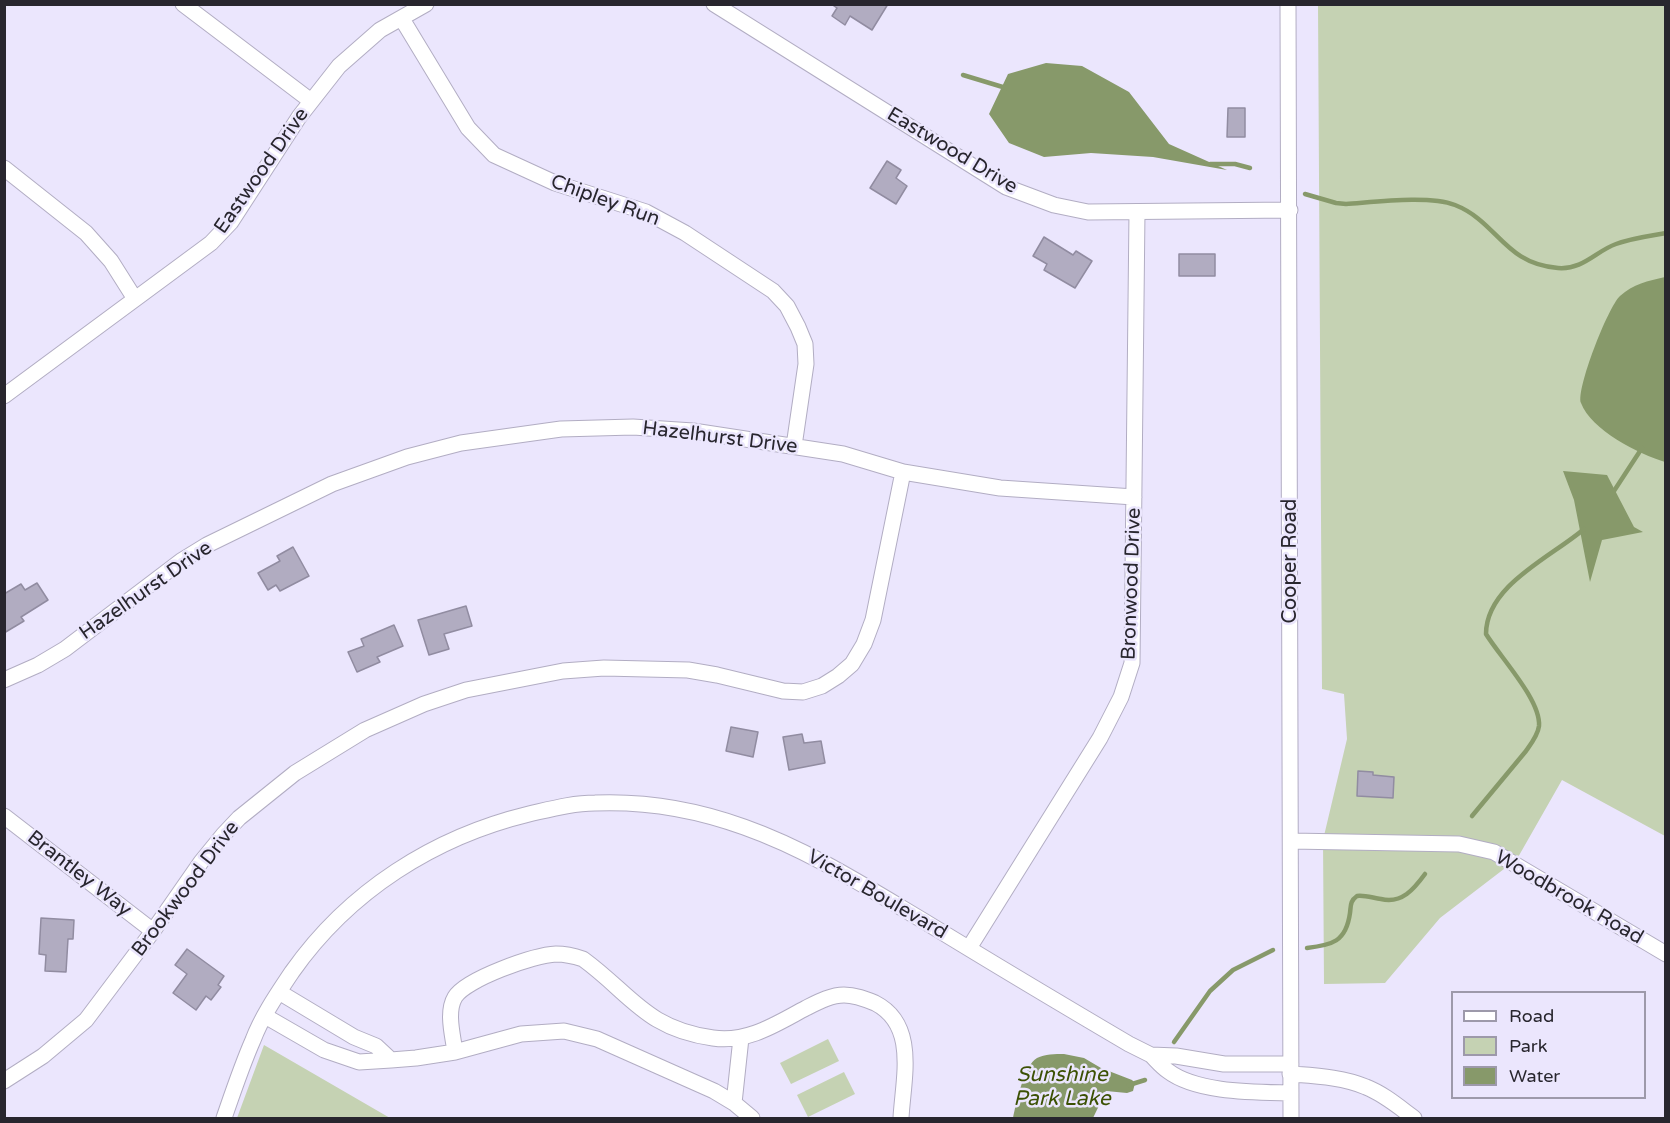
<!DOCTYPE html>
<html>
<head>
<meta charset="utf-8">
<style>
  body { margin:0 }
  #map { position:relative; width:1670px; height:1123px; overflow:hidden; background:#ebe6fd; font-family:"Varela Round",sans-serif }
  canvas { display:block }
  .frame { position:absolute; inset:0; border:6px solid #28262e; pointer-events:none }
  .legend { position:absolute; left:1451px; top:991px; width:195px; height:108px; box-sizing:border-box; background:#ebe6fd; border:2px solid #9d99aa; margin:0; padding:8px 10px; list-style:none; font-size:18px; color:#28262e }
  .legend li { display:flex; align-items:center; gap:12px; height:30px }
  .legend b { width:30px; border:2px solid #9d99aa }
</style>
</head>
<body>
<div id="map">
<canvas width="1670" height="1123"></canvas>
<div class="frame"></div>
<ul class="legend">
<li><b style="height:8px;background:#fff"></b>Road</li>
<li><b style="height:16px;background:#c5d2b3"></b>Park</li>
<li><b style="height:16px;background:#87996a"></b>Water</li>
</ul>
</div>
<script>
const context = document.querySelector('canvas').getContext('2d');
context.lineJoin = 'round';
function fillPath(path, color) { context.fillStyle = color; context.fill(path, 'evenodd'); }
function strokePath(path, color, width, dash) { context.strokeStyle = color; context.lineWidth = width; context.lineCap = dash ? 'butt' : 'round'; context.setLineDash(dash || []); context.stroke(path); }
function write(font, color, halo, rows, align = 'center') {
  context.font = font + ' "Varela Round",sans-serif'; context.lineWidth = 5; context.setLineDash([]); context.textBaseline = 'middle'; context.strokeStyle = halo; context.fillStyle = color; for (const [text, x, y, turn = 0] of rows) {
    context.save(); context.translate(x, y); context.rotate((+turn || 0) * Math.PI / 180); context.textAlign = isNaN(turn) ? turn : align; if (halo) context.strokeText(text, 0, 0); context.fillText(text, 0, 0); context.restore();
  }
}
const green = new Path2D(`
  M1318,5h347v831l-103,-56 -45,79 -77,59 -55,65 -61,1 -1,-144 24,-101 -3,-45 -22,-5z
  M828,1039l11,22 -48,23 -11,-21z
  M264,1045l126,73h-153z
  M844,1072l11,22 -47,23 -11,-22z`);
const water = new Path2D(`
  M1046,63l36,3 47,26 40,52 58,26 -74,-13 -62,-4 -47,4 -35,-14 -20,-29 19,-40z
  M1665,277h1l-1,185c-26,-8 -74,-32 -84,-59 -5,-14 27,-96 39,-107 13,-12 28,-15 45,-19z
  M1563,471l44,4 27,52 9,5 -41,8 -12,42 -16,-82z
  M1064,1054l20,4 17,10 31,12 3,3 -2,8 -6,2 -21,-2 -13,27h-80c3,-14 11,-53 24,-60 8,-4 18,-4 27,-4z`);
const stream = new Path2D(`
  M963,75l43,13
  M1210,164h25l15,4
  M1305,194l31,9 10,1c29,-2 83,-9 109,1 43,17 49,59 103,63 25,2 38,-17 58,-24 16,-6 33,-8 50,-11
  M1612,494l30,-46
  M1472,816l54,-65c5,-7 12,-16 13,-25 2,-26 -39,-69 -53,-92 0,-49 67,-78 98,-105
  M1307,948c25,-3 39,-6 43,-35 1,-8 0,-12 7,-17 8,-1 16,2 24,3 21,5 33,-10 44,-25
  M1174,1042l36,-51 23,-21 40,-20
  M1129,1085l16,-5`);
const building = new Path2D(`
  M831,4h57l-16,26 -22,-14 -5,9 -13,-9 5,-8z
  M1228,108h17v29h-18z
  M887,161l14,9 -5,8 11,8 -11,18 -26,-16z
  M1044,237l29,18 3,-4 16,10 -17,27 -31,-18 3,-6 -14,-8z
  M1179,254h36v22h-36z
  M293,547l16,29 -29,15 -4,-6 -8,5 -10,-17 22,-12 -3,-5z
  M37,583l11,17 -27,17 3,4 -20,12v-39l17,-10 4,6z
  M466,606l6,20 -28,8 5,15 -20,6 -11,-35z
  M394,625l9,21 -26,11 3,5 -23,10 -9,-20 16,-6 -3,-7z
  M731,727l27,5 -5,25 -27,-6z
  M802,734l2,9 17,-2 4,22 -36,7 -6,-33z
  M1358,771l15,1v3l21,2 -1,21 -36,-2z
  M41,918l33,2 -1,19h-5l-2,33 -21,-1 1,-16 -7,-1z
  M187,949l37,27 -6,9 3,2 -10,13 -5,-4 -10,14 -23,-17 14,-19 -12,-9z`);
const minor = new Path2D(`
  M183,4l128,97
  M714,4l292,183 48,18 34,7 202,-2
  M1288,4l3,1114
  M402,19l66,109 26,27 61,28 91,29 39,21 88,58 14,15 11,21 7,17 1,20 -12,82
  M4,168l82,65 25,28 24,38
  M4,396l207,-153 20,-21 68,-105 40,-51 41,-36 46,-26
  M4,680l34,-15 27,-16 116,-88 26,-16 125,-61 75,-27 54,-14 100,-14 72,-2 60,4 150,23 60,18 97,16 134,9
  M4,816l149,115
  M1291,841l168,3 35,8 172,102
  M969,948l131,-210 21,-41 11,-34 5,-451
  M265,1016l59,34 35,12 32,-2 -15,-14 -22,-9 -75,-45
  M455,1052c-2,-16 -9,-40 0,-55 11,-18 79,-42 101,-43 9,0 18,2 27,5 48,35 63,70 130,79 35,5 63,-14 93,-30 12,-6 25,-13 38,-13 11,0 21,4 31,8 43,22 28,76 26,115
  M391,1060l25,-2 39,-6 66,-18 43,-3 33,8 117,52 20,12 18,15
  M1291,1064h-67l-48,-8 -25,-1c6,6 11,12 17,16 29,22 87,21 123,22
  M1290,1074c26,2 53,3 76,13 18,7 33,20 48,31
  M4,1081l39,-25 43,-36 67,-89 48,-69 22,-27 16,-17 56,-45 70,-43 59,-26 42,-14 97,-19 41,-3 84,2 29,5 66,16 20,1 19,-6 16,-10 14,-12 12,-20 9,-24 30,-148
  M734,1103l7,-65
  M224,1118c9,-26 18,-53 29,-78 9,-24 25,-47 39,-68 57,-81 142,-135 237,-158 22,-5 44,-11 66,-11 50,-2 102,7 149,24 65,23 124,61 183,96 67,41 134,81 202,121l22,11`);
const streetNames = [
  ["Eastwood Drive",952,151,31],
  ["Eastwood Drive",262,171,-55],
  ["Chipley Run",605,201,20],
  ["Hazelhurst Drive",720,438,7],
  ["Cooper Road",1291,561,-90],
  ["Bronwood Drive",1132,584,-88],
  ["Hazelhurst Drive",146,591,-35],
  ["Brantley Way",79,874,38],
  ["Brookwood Drive",186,889,-53],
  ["Victor Boulevard",877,895,30],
  ["Woodbrook Road",1569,898,30]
];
const waterNames = [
  ["Sunshine",1062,1075],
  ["Park Lake",1062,1099]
];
fillPath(green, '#c5d2b3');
fillPath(water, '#87996a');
strokePath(stream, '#87996a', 4.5);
fillPath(building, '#b1acc1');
strokePath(building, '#918ca1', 1.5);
strokePath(minor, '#b2adc3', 17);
strokePath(minor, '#fff', 15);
write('20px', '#28262e', '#ebe6fd', streetNames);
write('italic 21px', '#3c5104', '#ebe6fd', waterNames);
</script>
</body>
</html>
